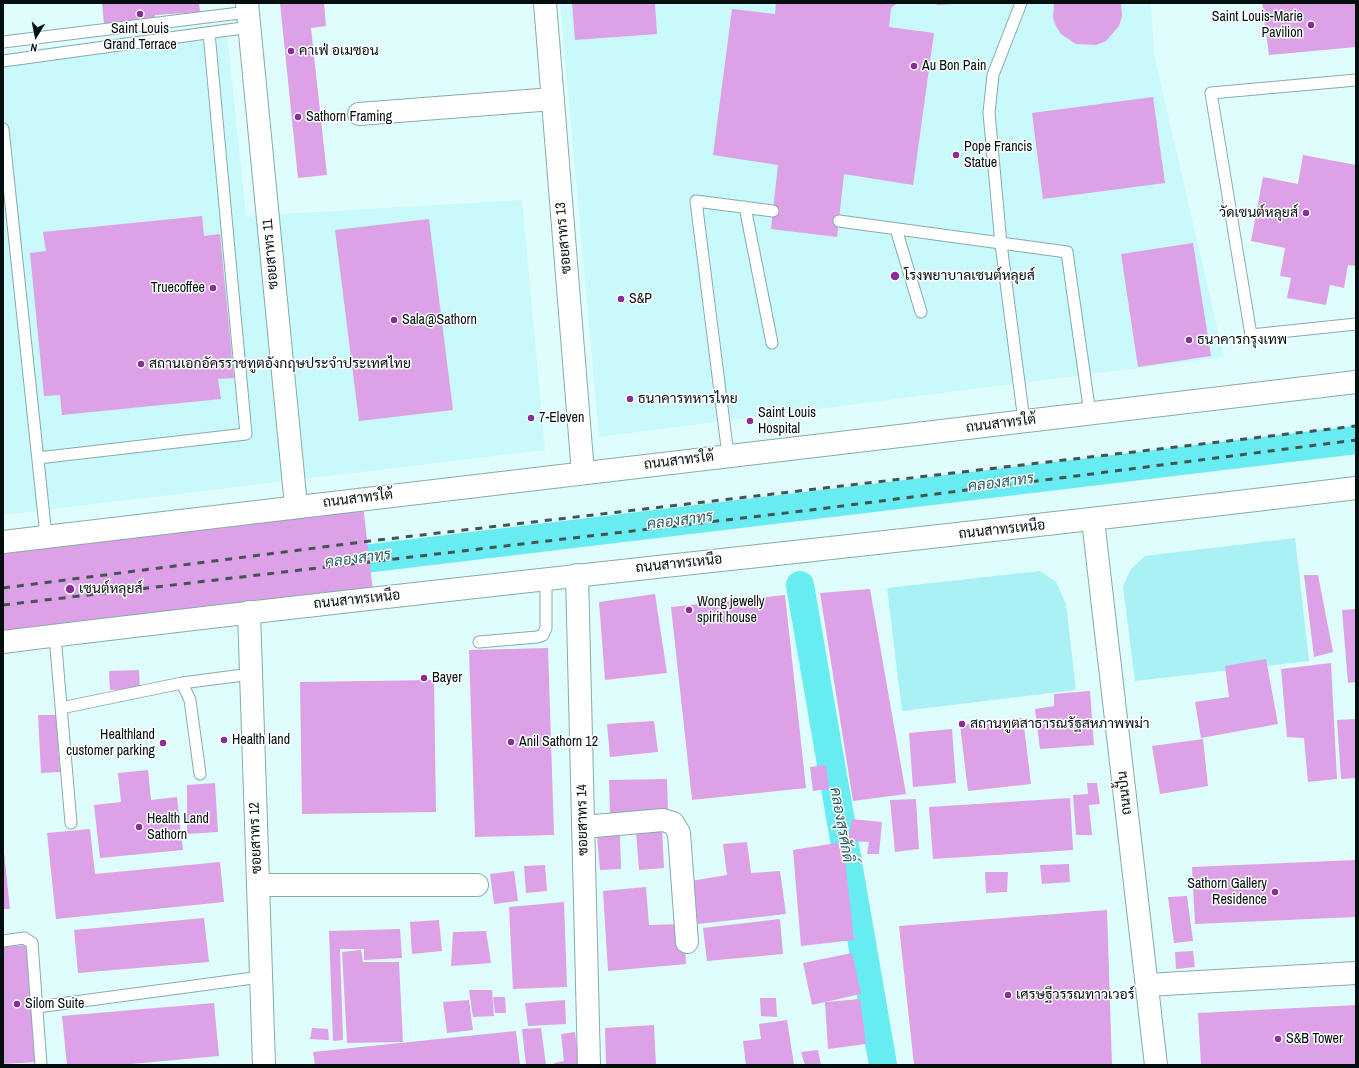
<!DOCTYPE html>
<html>
<head>
<meta charset="utf-8">
<style>
  body { margin:0 }
  #map { position:relative; width:1359px; height:1068px; overflow:hidden; background:#e0fdfe; font-family:"Archivo Narrow",sans-serif }
  canvas { display:block }
  .frame { position:absolute; inset:0; border:4px solid #030e0f; pointer-events:none }
  .north { position:absolute; left:16px; top:16px; width:40px; height:40px; -webkit-text-stroke:3px #fff; paint-order:stroke; rotate:190deg; font-size:11px; font-weight:700; line-height:16px; text-align:center; color:#030e0f }
  .north::after { content:''; display:block; margin:auto; width:14px; height:18px; background:#030e0f; clip-path:polygon(50% 0,100% 100%,50% 72%,0 100%) }
</style>
</head>
<body>
<div id="map">
<canvas width="1359" height="1068"></canvas>
<div class="frame"></div>
<div class="north">N</div>
</div>
<script>
const context = document.querySelector('canvas').getContext('2d');
context.lineJoin = 'round';
function fillPath(path, color) { context.fillStyle = color; context.fill(path, 'evenodd'); }
function strokePath(path, color, width, dash) { context.strokeStyle = color; context.lineWidth = width; context.lineCap = dash ? 'butt' : 'round'; context.setLineDash(dash || []); context.stroke(path); }
function write(font, color, halo, rows, align = 'center') {
  context.font = font + ' "Archivo Narrow",Sarabun,sans-serif'; context.lineWidth = 3; context.setLineDash([]); context.textBaseline = 'middle'; context.strokeStyle = halo; context.fillStyle = color; for (const [text, x, y, turn = 0] of rows) {
    context.save(); context.translate(x, y); context.rotate((+turn || 0) * Math.PI / 180); context.textAlign = isNaN(turn) ? turn : align; if (halo) context.strokeText(text, 0, 0); context.fillText(text, 0, 0); context.restore();
  }
}
const built = new Path2D(`
  M560,3h591l3,52 70,302 -625,80z
  M226,23l20,193 276,-16 23,250 -542,65v-461z`);
const green = new Path2D(`
  M1295,538l14,123 -174,20 -12,-95 8,-17 14,-13z
  M1040,571l16,11 10,22 10,86 -174,21 -15,-123z`);
const canal = new Path2D(`
  M331,563l1025,-123
  M800,585l83,480`);
const building = new Path2D(`
  M102,3h97l1,9 -45,3v5l-51,4z
  M280,3h44l2,23 -15,2 16,147 -29,3z
  M572,3h83l2,31 -82,6z
  M776,3h121l-6,5 -2,19 45,6 -21,152 -69,-11 -7,63 -66,-8 7,-64 -65,-10 19,-146 43,5z
  M934,3h19v1l-15,1z
  M1054,3h67l1,13 -3,10 -13,15 -10,4 -20,-1 -15,-10 -5,-8 -3,-8z
  M1262,3h94v44l-87,8z
  M1153,97l12,86 -122,16 -11,-86z
  M1303,155l53,10v101l-8,-1 -4,23 -14,-3 -4,20 -39,-7 4,-20 -11,-2 5,-28 -34,-7 12,-64 35,7z
  M202,216l2,20 16,-2 14,144 -16,1 3,20 -159,16 -2,-20 -16,1 -14,-143 16,-2 -3,-19z
  M429,219l24,191 -94,11 -24,-191z
  M1193,243l18,113 -73,11 -17,-113z
  M362,496l12,104 -371,47v-107z
  M1304,575h14l15,77 -19,5z
  M870,589l36,205 -53,7 -33,-208z
  M655,594l12,79 -62,7 -6,-78z
  M785,595l21,193 -114,12 -21,-193z
  M1356,609v73l-8,1 -6,-73z
  M548,648l6,187 -79,2 -6,-187z
  M1266,659l12,65 -77,14 -6,-36 34,-5 -4,-31z
  M1331,663l6,116 -29,3 -4,-44 -17,-1 -6,-68z
  M139,670l1,19 -30,1 -1,-19z
  M434,680l2,132 -134,2 -2,-132z
  M1090,691l4,54 -54,4 -5,-40 19,-3v-12z
  M38,715h18l4,57 -19,1z
  M1023,718l8,66 -63,7 -8,-66z
  M1356,719v59l-15,1 -4,-59z
  M654,721l4,31 -48,5 -3,-33z
  M952,729l4,54 -43,4 -4,-54z
  M1203,739l5,47 -48,8 -8,-48z
  M826,765l3,24 -16,2 -3,-24z
  M148,770l3,30 26,-3 6,53 -83,8 -6,-53 27,-3 -3,-29z
  M667,779l1,33 -58,1 -1,-33z
  M215,783l3,49 -31,2v-49z
  M1087,783h10l3,21 -11,1 3,30h-16l-3,-40 15,-1z
  M1070,798l3,52 -140,9 -4,-52z
  M916,799l3,50 -24,3 -5,-52z
  M852,819l30,3 -3,32h-12l2,-12 -21,-1z
  M90,829l5,45 125,-12 4,40 -168,17 -9,-86z
  M662,829l2,39 -25,2 -3,-39z
  M620,834l1,35 -21,1 -3,-34z
  M747,842l4,31 29,-2 6,43 -88,10 -7,-43 36,-6 -4,-31z
  M843,842l11,98 -53,6 -8,-96z
  M3,843l7,66h-7z
  M1356,860v57l-161,7 -3,-57z
  M1069,864l1,18 -28,2 -2,-19z
  M545,865l2,26 -21,2 -2,-27z
  M514,871l4,30 -24,3 -4,-30z
  M985,872h23l-1,20 -21,1z
  M646,887l3,38 35,-1 2,40 -78,7 -5,-80z
  M1187,896l6,45 -19,2 -6,-46z
  M564,902l3,85 -54,2 -4,-82z
  M1107,910l5,155h-198l-15,-139z
  M204,918l5,44 -131,11 -4,-43z
  M780,919l3,35 -76,7 -4,-33z
  M439,920l3,31 -30,3 -2,-32z
  M400,929l2,29 -38,2v-11h-24l3,91 -10,1 -4,-110z
  M486,931l5,32 -40,3 2,-34z
  M26,945l10,117 -33,2v-117z
  M361,950l2,12h36l4,80 -56,1 -5,-91z
  M1193,951l2,16 -19,2 -1,-17z
  M852,953l9,41 -36,8 35,-3 6,45 -38,5 -3,-47 -13,3 -9,-42z
  M469,990h23l2,26 -21,1z
  M493,997h12l1,16h-11z
  M760,998h16l1,19 -16,-1z
  M469,1000l4,30 -26,3 -4,-31z
  M565,1000l1,24 -38,2 -3,-23z
  M214,1003l5,53 -99,9h-53l-5,-49z
  M1356,1005v60h-155l-3,-52z
  M787,1020l7,45h-48l-3,-24 18,-2 -2,-15z
  M654,1025l2,40h-50l-1,-37z
  M312,1028l16,1 1,11 -19,-1z
  M541,1028l5,37h-20l-4,-36z
  M516,1031l4,34h-205l-2,-13z
  M575,1032l4,33h-25v-2l10,-2 -3,-27z
  M818,1050l3,15h-16l-4,-13z`);
const service = new Path2D(`
  M1021,3l-28,72 -4,38 12,131 23,177
  M3,42l245,-30
  M3,61l247,-34
  M1356,80l-145,13 40,242 105,-11
  M3,129l43,407
  M745,207l27,136
  M839,221l228,31 23,162
  M896,229l25,83
  M728,455l-32,-254 77,10
  M38,458l208,-24 -37,-401
  M55,636l16,187
  M479,642l58,-5 6,-2 3,-7v-49
  M182,683l69,-9
  M61,708l121,-25 8,17 10,74
  M3,941l21,-3 8,5 9,122
  M37,1007l224,-30`);
const minor = new Path2D(`
  M545,3l38,470
  M359,114l194,-15
  M577,575l12,490
  M249,612l15,453
  M583,827l80,-7 10,3 6,10 8,109
  M258,885h219
  M1147,985l209,-12`);
const tertiary = new Path2D(`
  M247,3l49,503
  M1093,520l63,545`);
const primary = new Path2D(`
  M3,542l1353,-160
  M3,642c450,-56 902,-99 1353,-154`);
const rail = new Path2D(`
  M3,588l367,-47 986,-115
  M3,605l808,-95 545,-70`);
const markers = [
  [140,14,4,"#892d99"],
  [1311,25,4,"#892d99"],
  [291,51,4,"#892d99"],
  [914,66,4,"#892d99"],
  [298,117,4,"#892d99"],
  [956,155,4,"#892d99"],
  [1306,213,4,"#892d99"],
  [895,276,5,"#892d99"],
  [213,288,4,"#892d99"],
  [621,299,4,"#892d99"],
  [394,320,4,"#892d99"],
  [1189,340,4,"#892d99"],
  [141,364,4,"#892d99"],
  [630,399,4,"#892d99"],
  [531,418,4,"#892d99"],
  [750,421,4,"#892d99"],
  [70,589,5,"#892d99"],
  [689,610,4,"#892d99"],
  [424,678,4,"#892d99"],
  [962,724,4,"#892d99"],
  [224,740,4,"#892d99"],
  [511,742,4,"#892d99"],
  [163,743,4,"#892d99"],
  [139,827,4,"#892d99"],
  [1275,892,4,"#892d99"],
  [1008,995,4,"#892d99"],
  [17,1004,4,"#892d99"],
  [1278,1039,4,"#892d99"]
];
const poiNames = [
  ["Saint Louis-Marie",1303,17,"right"],
  ["Pavilion",1303,33,"right"],
  ["Saint Louis",140,29,"center"],
  ["Grand Terrace",140,45,"center"],
  ["คาเฟ่ อเมซอน",299,51],
  ["Au Bon Pain",922,66],
  ["Sathorn Framing",306,117],
  ["Pope Francis",964,147],
  ["Statue",964,163],
  ["วัดเซนต์หลุยส์",1298,213,"right"],
  ["โรงพยาบาลเซนต์หลุยส์",904,276],
  ["Truecoffee",205,288,"right"],
  ["S&P",629,299],
  ["Sala@Sathorn",402,320],
  ["ธนาคารกรุงเทพ",1197,340],
  ["สถานเอกอัครราชทูตอังกฤษประจำประเทศไทย",149,364],
  ["ธนาคารทหารไทย",638,399],
  ["Saint Louis",758,413],
  ["Hospital",758,429],
  ["7-Eleven",539,418],
  ["เซนต์หลุยส์",79,589],
  ["Wong jewelly",697,602],
  ["spirit house",697,618],
  ["Bayer",432,678],
  ["สถานทูตสาธารณรัฐสหภาพพม่า",970,724],
  ["Healthland",155,735,"right"],
  ["customer parking",155,751,"right"],
  ["Health land",232,740],
  ["Anil Sathorn 12",519,742],
  ["Health Land",147,819],
  ["Sathorn",147,835],
  ["Sathorn Gallery",1267,884,"right"],
  ["Residence",1267,900,"right"],
  ["เศรษฐีวรรณทาวเวอร์",1016,995],
  ["Silom Suite",25,1004],
  ["S&B Tower",1286,1039]
];
const streetNames = [
  ["ซอยสาทร 13",564,238,-95],
  ["ซอยสาทร 11",271,254,-95],
  ["ถนนสาทรใต้",1001,424,-7],
  ["ถนนสาทรใต้",679,461,-7],
  ["ถนนสาทรใต้",358,499,-7],
  ["ถนนสาทรเหนือ",1002,530,-6],
  ["ถนนสาทรเหนือ",679,564,-6],
  ["ถนนสาทรเหนือ",357,600,-6],
  ["ถนนปั้น",1125,793,-96],
  ["ซอยสาทร 14",583,820,-91],
  ["ซอยสาทร 12",256,838,-92]
];
const waterNames = [
  ["คลองสาทร",1001,483,-7],
  ["คลองสาทร",680,521,-7],
  ["คลองสาทร",358,559,-7],
  ["คลองสุรศักดิ์",841,825,80]
];
fillPath(built, '#c9f9fa');
fillPath(green, '#a9f1f4');
strokePath(canal, '#67ecf1', 28);
fillPath(building, '#dca1e6');
strokePath(service, '#87abac', 13);
strokePath(minor, '#87abac', 24);
strokePath(tertiary, '#87abac', 24);
strokePath(primary, '#87abac', 24);
strokePath(service, '#fff', 11);
strokePath(minor, '#fff', 22);
strokePath(tertiary, '#fff', 22);
strokePath(primary, '#fff', 22);
strokePath(rail, '#445455', 3, [7, 7]);
for (const [x, y, r, color] of markers) { const dot = new Path2D(); dot.arc(x, y, r, 0, 2 * Math.PI); context.fillStyle = color; context.fill(dot); strokePath(dot, '#fff', 1.5); }
write('14px', '#030e0f', '#fff', poiNames, 'left');
write('14px', '#030e0f', '#fff', streetNames);
write('italic 15px', '#265e60', '#fff', waterNames);
</script>
</body>
</html>
